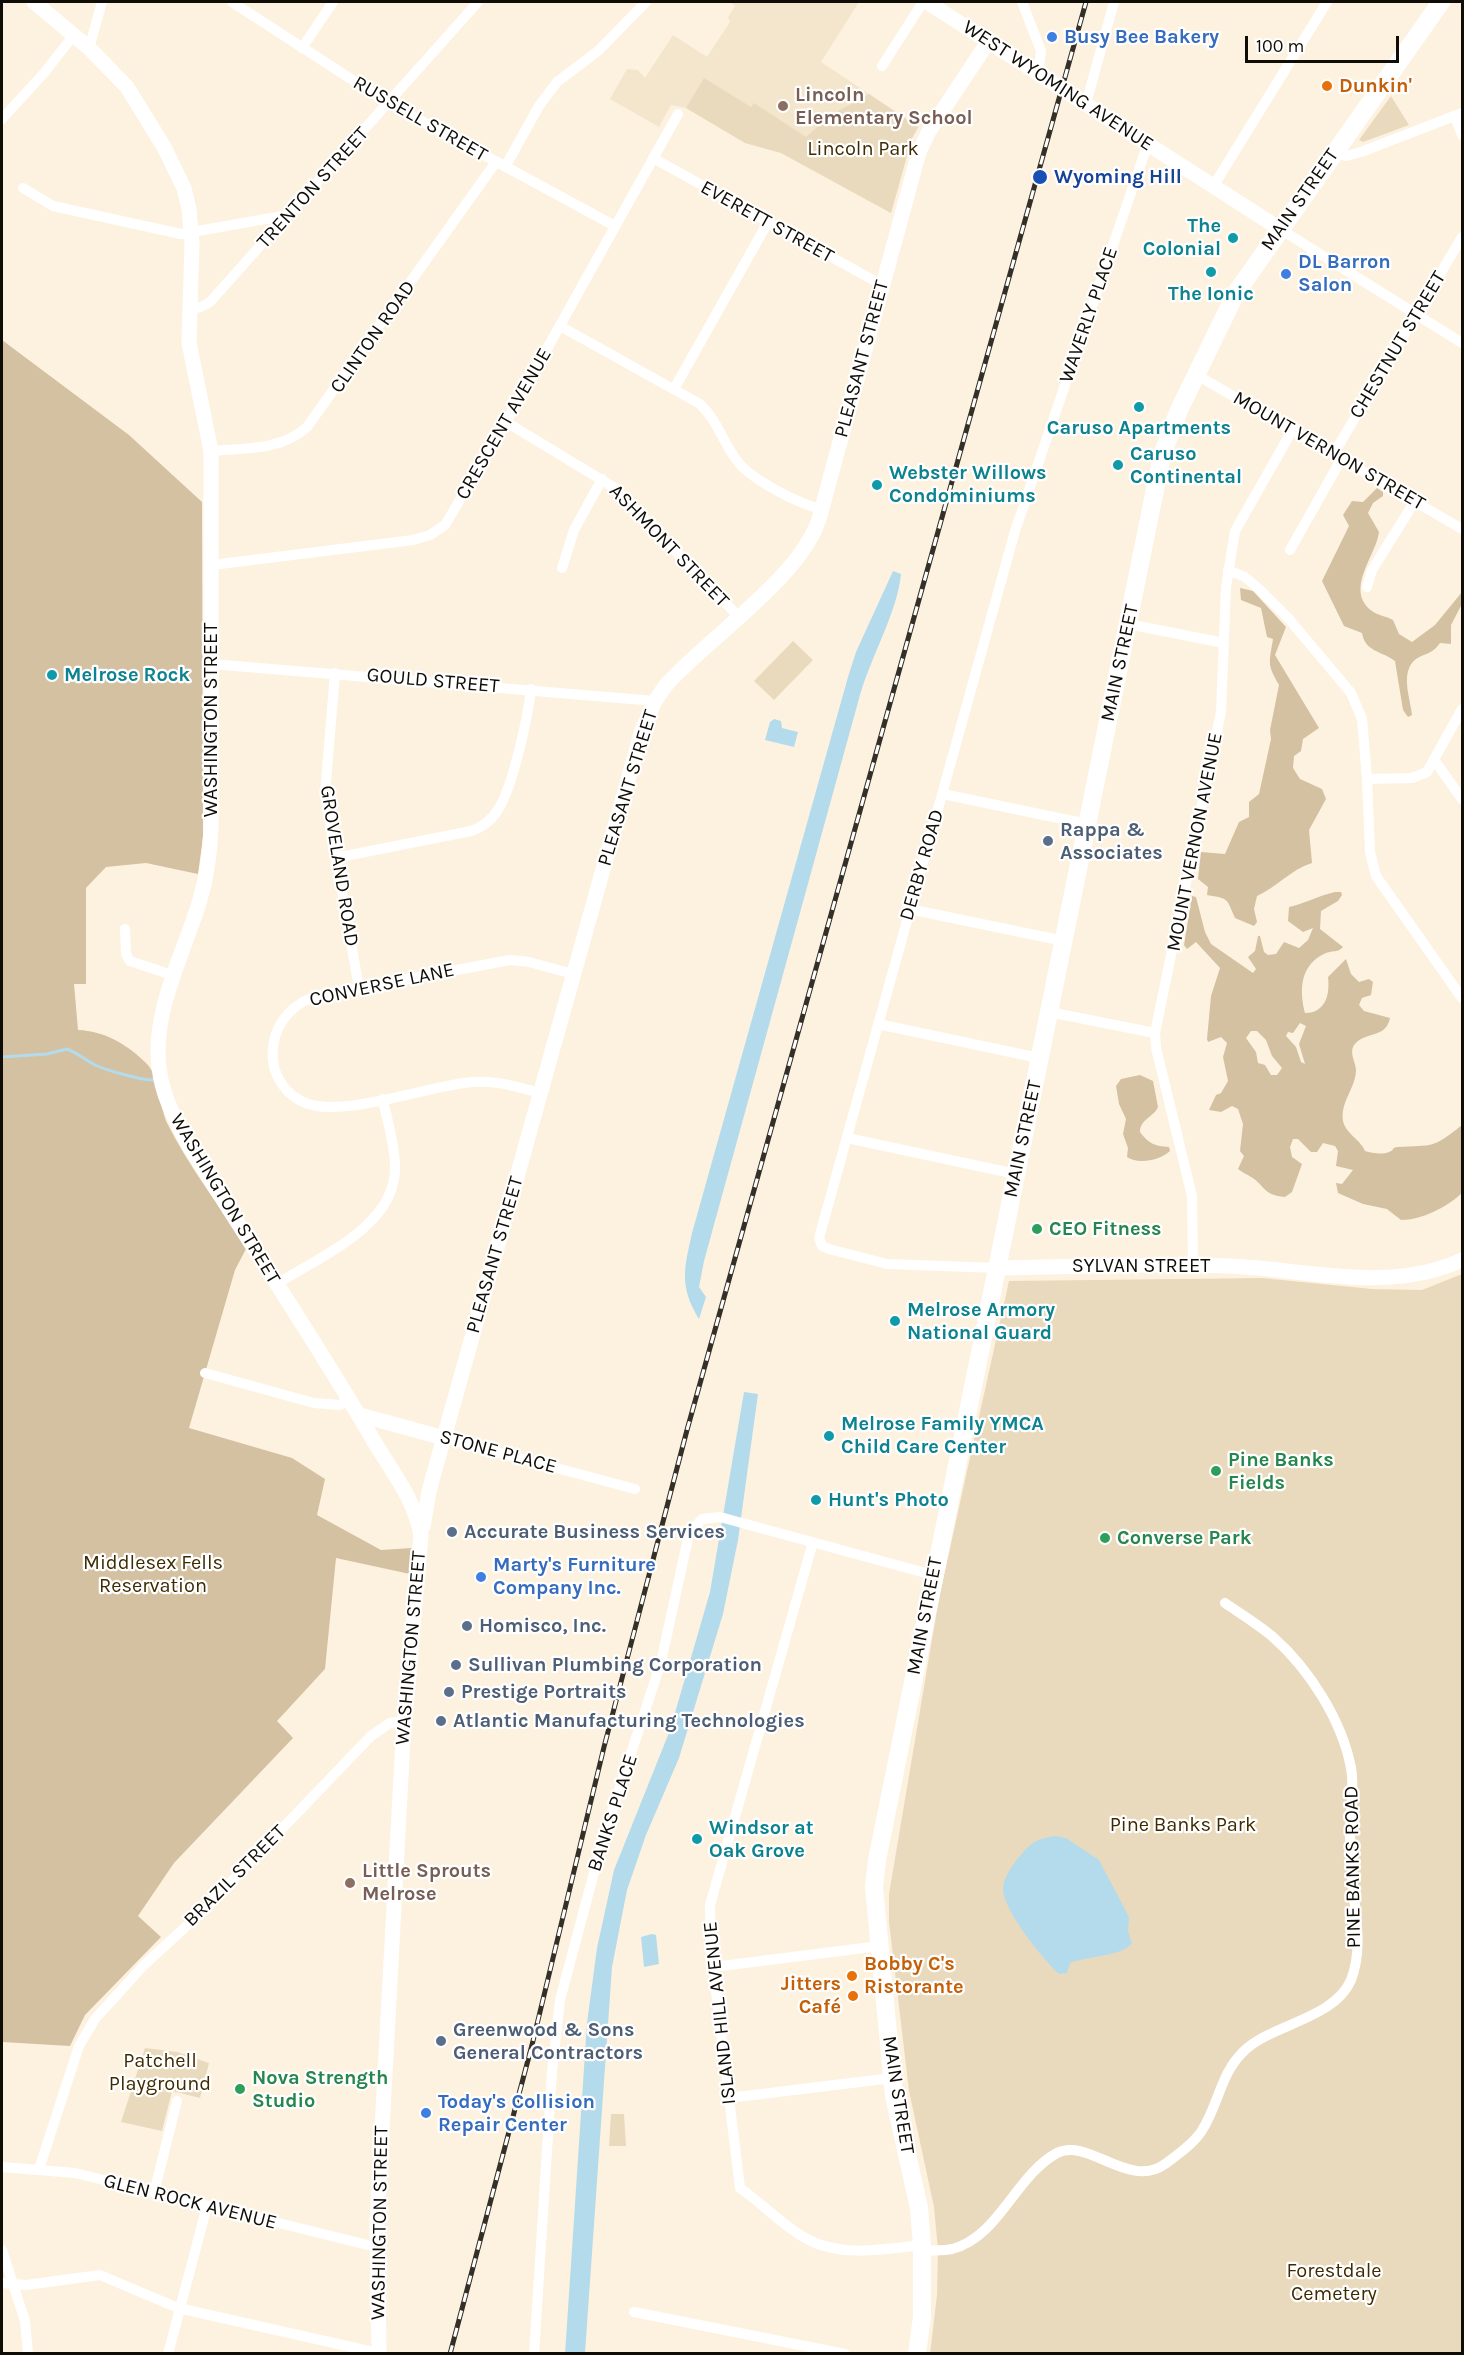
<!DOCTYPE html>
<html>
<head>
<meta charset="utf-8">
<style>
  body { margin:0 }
  #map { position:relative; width:1464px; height:2355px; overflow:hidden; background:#fdf2df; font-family:Karla,sans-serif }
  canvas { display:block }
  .frame { position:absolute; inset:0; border:3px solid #100d07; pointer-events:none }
  .scale { position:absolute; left:1245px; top:36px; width:154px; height:27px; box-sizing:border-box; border:3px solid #100d07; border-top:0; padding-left:8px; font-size:18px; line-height:21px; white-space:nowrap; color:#100d07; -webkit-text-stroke:4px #fff; paint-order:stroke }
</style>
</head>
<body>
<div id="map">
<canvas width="1464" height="2355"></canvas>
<div class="frame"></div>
<div class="scale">100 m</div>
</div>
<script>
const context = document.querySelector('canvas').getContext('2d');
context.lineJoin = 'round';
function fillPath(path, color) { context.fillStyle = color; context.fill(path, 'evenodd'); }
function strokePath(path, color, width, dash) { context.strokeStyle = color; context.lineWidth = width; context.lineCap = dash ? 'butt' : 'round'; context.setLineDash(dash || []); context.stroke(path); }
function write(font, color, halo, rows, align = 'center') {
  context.font = font + ' Karla,sans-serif'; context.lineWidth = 4.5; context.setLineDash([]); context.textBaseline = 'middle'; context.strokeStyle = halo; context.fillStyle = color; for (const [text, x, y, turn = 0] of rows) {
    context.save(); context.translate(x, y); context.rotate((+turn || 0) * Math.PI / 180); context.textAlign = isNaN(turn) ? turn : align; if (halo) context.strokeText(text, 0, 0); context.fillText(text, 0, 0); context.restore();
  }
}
const built = new Path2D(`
  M730,2h129l-38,60 98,65 -7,11 -21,75 -110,-60 -36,-10 -59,-35 -15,-3 -12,22 -49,-28 17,-30 11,1 7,8 28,-43 34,22 23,-35 -2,-5 7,-11z`);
const green = new Path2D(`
  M704,78l47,29 3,-4 52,34 25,-22 38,-21 49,33 -6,11 -21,75 -110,-60 -36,-10 -59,-35z
  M1391,96l18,29 -46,17 -4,-2z
  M793,641l20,19 -39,40 -20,-19z
  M1462,1274v1079l-532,1 7,-59 1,-45 -4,-43 -25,-116 -20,-169v-28l50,-296 70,-317 253,-3 110,11 50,1z
  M145,2048l32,4 32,11 -9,35 -28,-7 -10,40 -41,-9z
  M611,2114h13l2,32h-17z`);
const forest = new Path2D(`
  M2,340l127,95 73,67 1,335 -5,37 -52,-11 -40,4 -20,21v96h-12l4,46c26,1 49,14 68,33 14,14 13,42 21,60 22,44 53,84 80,124l-12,23 -46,158 103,30 33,21 -8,36 64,35 31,-2 -2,26 -74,-16 -11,111 -48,52 16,17 -119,125 -36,53 23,21 -76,78 -15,31 -68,-4z
  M1377,488l6,4v4l-10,7 -5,10 11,19c-3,24 -35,58 -7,79 7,5 14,5 21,9l6,14 13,8 23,-17 27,-33v12l-11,21v19l-11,-1c-7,11 -15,10 -24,16 -17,13 -5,41 -4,56l-4,2 -5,-7 -8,-49c-13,-10 -30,-9 -33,-28l-18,-7 -22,-45 27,-55 -6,-11 9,-14 11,1z
  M1240,588l13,3 33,36 -11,28 44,73 -16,11 -2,12 -7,5 -1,12 7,11 22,10 4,10 -17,31 3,33c-22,7 -35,24 -55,33l-3,13 3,13 -3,4 -19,-8c-9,-21 -6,-19 -28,-23l1,-8 -10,-8 3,-27 24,2 14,-32 10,-5v-15l10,-8 12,-55 -1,-9 9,-45c-12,-21 -10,-21 -6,-46l-6,-2 -6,-29 -20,-8z
  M1335,892h6l1,3 -4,6 -17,10 -1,18 23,18c-5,6 -10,3 -17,6 -26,11 -27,37 -21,60 21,0 25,-19 23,-36l18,-18 5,15 8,8 10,-3 4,3 -2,13 -9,3 -3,7 5,6 26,7c-4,19 -20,14 -32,23 -12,9 -2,20 -2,30 -1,18 -16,31 -13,50 3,13 17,18 22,30 7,2 17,4 24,1 6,-2 2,-4 8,-5 37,-2 35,2 65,-22v68c-15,14 -40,27 -61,27l-14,-11 -24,-5 -25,-11 -2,-10 6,1 11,-14 -17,-4 2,-15 -3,-5 -12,-3 -6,9h-6l-13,-13h-5l-3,8 2,10 10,7 -10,28 -7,5c-23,-2 -20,-12 -34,-20 -4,-3 -8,-4 -13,-8l6,-13 -4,-5 3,-27 -5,-15 -6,-3 -11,6 -12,-2 7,-15 5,-2 7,-12 -5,-24 4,-14 -6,-6 -13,5 -1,-3 4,-43 9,-28 -24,-26 -9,7 -3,-4 8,-49 4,1 9,35 6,12 42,29 3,-4 -8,-12 7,-6 3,-15h2l4,16 4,3 8,-1 8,-12 15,6 9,-8 5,-12 -10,4 -15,-11 1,-14c14,-3 29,-11 46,-15zM1300,1023l6,3 -7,18 6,20 -4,-2 -5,-15 -10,-11 2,-4 5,1zM1251,1031h6l9,9 6,16 10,12 -5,7h-6l-6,-10 -7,-2 -2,-11 -10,-14z
  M1140,1075l13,6 5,26c-4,10 -18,12 -18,25 9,12 15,14 29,15l1,4c-9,9 -32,14 -43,6l1,-9 -5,-14 3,-15 -7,-15 -3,-18 5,-7z`);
const water = new Path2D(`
  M893,571l8,3c-3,36 -30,83 -41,121l-156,566 -5,26 7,10 -7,22c-20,-33 -15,-50 -7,-86l156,-556 8,-25z
  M774,719l7,2 1,7 16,4 -4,15 -29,-7 5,-18z
  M744,1392l14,2 -20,146 -15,74 -44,144 -33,77 -19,55 -15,77 -27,386 -20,1 22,-331 10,-75 17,-78 56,-140 40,-138z
  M1055,1836l11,2 33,22 30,57 -1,14 4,12c-8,13 -44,13 -62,20l-3,10 -8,1c-16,-14 -56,-64 -56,-85 0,-11 10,-25 17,-33 10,-13 18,-18 35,-20z
  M652,1934l4,1 3,29 -15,3 -3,-30z`);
const stream = new Path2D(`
  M2,1057l45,-3 20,-5c11,4 18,11 28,16 10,5 50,16 59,15`);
const street = new Path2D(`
  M232,2l156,101 227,123
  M1022,2l19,49 -3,23
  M89,48l13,-46
  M302,48l31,-46
  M882,66l41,-64
  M1086,104l28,-102
  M1455,116l7,19
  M2,119l42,-46 30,-38
  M1334,153l12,3 15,-4 101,-39
  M653,158l229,127
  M505,167l34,-61 18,-24 41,-31 48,-49
  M1214,185l113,-183
  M23,188l30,18 128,28 107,-19
  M1280,229l182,114
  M189,309l12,-2 9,-5 268,-300
  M560,326l140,78c18,17 23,39 38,58 14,18 61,42 83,47
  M1195,374l267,155
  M674,389l94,-167
  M506,422l109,66 123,128
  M211,451c32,-3 70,0 96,-24l189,-265
  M1334,453l128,-216
  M1290,550l52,-92
  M212,565l201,-25 17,-5 15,-10 61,-103 172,-308
  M562,568l12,-38 28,-51
  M1228,570l17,7 15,13 29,29 62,74 11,26 5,60
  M1367,587l5,-17 43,-69
  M1128,624l96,19
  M211,664l444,37
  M335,673l-10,121 34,194
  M1462,709l-35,63 -15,6 -45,1 3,73 6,24 86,122
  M1435,761l27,38
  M943,794l144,30
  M335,858l136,-27c12,-4 22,-12 28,-23 14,-23 29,-91 32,-119
  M909,909l155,32
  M125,929l1,25 4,7 45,15
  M1049,1012l106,21
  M878,1024l161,34
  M540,1093c-22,-6 -44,-13 -68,-11 -43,3 -134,39 -171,19 -46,-25 -33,-93 17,-105l192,-36 19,2 44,12
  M847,1138l169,36
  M1193,1266l-1,-70 -36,-148 -1,-15 66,-321 5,-125 9,-56 58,-102
  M997,1268l-110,-4 -58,-15 -7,-3 -3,-8 196,-707 133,-388
  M277,1284c43,-28 119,-58 118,-117 0,-23 -8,-46 -12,-68
  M205,1373l109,30 26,2 11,-6
  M444,1438l191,51
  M813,1542l-103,363 1,46 29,237c23,16 43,38 67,51 35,19 78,10 115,6
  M713,1967l167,-21
  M729,2098l163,-20
  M2,2167l73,6 301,74
  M39,2169l40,-123 16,-27 49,-54 60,-55 167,-174 19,-13 14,-2
  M154,2193l23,-92
  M2,2250l23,71 3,33
  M923,2251c9,-1 20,0 29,-2 47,-12 63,-73 105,-96 31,-16 72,37 108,11 12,-9 27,-19 36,-32 17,-25 19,-57 41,-79 27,-29 92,-33 109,-73 13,-32 3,-71 1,-104 0,-13 -2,-26 -2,-39 0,-23 5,-47 1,-69 -9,-48 -42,-99 -78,-131 -14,-12 -32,-23 -48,-34
  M2,2283l24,2 74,-10 78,33 200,45
  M634,2312l211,42
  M168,2354l39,-148
  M534,2354l18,-282 8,-72 43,-161 58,-177 28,-128 13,-15 18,-2 213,58`);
const secondary = new Path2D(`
  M34,2l55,46 38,39 37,60 20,41 5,21 3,34 -3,100 22,108v376c-1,25 -4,49 -11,73 -16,53 -48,111 -41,167 3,29 16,52 29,77 62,100 128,197 187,299 18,30 40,57 46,93l-18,203 -26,483 2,132
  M927,2l353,227
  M997,1268c77,-1 155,-5 232,-2 78,3 159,28 233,-6
  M360,1415l84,23
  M423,1527l6,-36 213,-761 13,-29 11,-16c43,-48 134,-107 153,-166l100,-367 10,-21 59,-89`);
const primary = new Path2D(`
  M917,2354l5,-37v-72l-3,-37 -25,-112 -20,-209 3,-27 285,-1405 17,-45 57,-117 205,-291`);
const rail = new Path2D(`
  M450,2354l82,-309 72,-298 83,-317 399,-1428`);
const markers = [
  [1052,37,6,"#3f7fe0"],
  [1327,86,6,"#e8710a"],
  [783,106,6,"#8d6e63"],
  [1040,177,8,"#1a4fb4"],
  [1233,238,6,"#0f9aa8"],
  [1211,272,6,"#0f9aa8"],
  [1286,274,6,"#3f7fe0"],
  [1139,407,6,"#0f9aa8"],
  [1118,465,6,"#0f9aa8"],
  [877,485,6,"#0f9aa8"],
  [52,675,6,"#0f9aa8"],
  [1048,841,6,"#5c6f8a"],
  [1037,1229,6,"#2e9e5b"],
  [895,1321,6,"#0f9aa8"],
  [829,1436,6,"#0f9aa8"],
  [1216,1471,6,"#2e9e5b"],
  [816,1500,6,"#0f9aa8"],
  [452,1532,6,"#5c6f8a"],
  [1105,1538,6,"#2e9e5b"],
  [481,1577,6,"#3f7fe0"],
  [467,1626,6,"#5c6f8a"],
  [456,1665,6,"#5c6f8a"],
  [449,1692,6,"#5c6f8a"],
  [441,1721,6,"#5c6f8a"],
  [697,1839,6,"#0f9aa8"],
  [350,1883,6,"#8d6e63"],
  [852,1976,6,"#e8710a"],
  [853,1996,6,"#e8710a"],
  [441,2041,6,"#5c6f8a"],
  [240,2089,6,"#2e9e5b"],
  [426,2113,6,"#3f7fe0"]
];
const shopNames = [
  ["Busy Bee Bakery",1064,37],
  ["DL Barron",1298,262],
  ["Salon",1298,285],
  ["Marty's Furniture",493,1565],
  ["Company Inc.",493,1588],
  ["Today's Collision",438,2102],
  ["Repair Center",438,2125]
];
const streetNames = [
  ["WEST WYOMING AVENUE",1058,86,33],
  ["RUSSELL STREET",420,119,30],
  ["TRENTON STREET",313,188,-48],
  ["MAIN STREET",1300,200,-55],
  ["EVERETT STREET",767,222,29],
  ["WAVERLY PLACE",1089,315,-71],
  ["CLINTON ROAD",373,337,-55],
  ["CHESTNUT STREET",1398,345,-59],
  ["PLEASANT STREET",862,359,-75],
  ["CRESCENT AVENUE",504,424,-60],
  ["MOUNT VERNON STREET",1329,451,30],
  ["ASHMONT STREET",669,546,46],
  ["MAIN STREET",1120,663,-78],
  ["GOULD STREET",433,681,5],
  ["WASHINGTON STREET",211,720,-90],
  ["PLEASANT STREET",628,788,-73],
  ["MOUNT VERNON AVENUE",1195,842,-79],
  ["DERBY ROAD",922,865,-74],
  ["GROVELAND ROAD",339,866,81],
  ["CONVERSE LANE",382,985,-12],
  ["MAIN STREET",1023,1139,-78],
  ["WASHINGTON STREET",225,1199,59],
  ["PLEASANT STREET",495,1255,-74],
  ["SYLVAN STREET",1141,1266],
  ["STONE PLACE",498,1452,15],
  ["MAIN STREET",925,1616,-79],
  ["WASHINGTON STREET",411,1648,-85],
  ["BANKS PLACE",613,1813,-72],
  ["PINE BANKS ROAD",1353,1867,-91],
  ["BRAZIL STREET",235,1876,-45],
  ["ISLAND HILL AVENUE",720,2013,-96],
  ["MAIN STREET",898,2095,81],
  ["GLEN ROCK AVENUE",190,2202,14],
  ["WASHINGTON STREET",380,2223,-89]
];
const foodNames = [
  ["Dunkin'",1339,86],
  ["Bobby C's",864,1964],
  ["Ristorante",864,1987],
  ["Jitters",841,1984,"right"],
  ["Café",841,2007,"right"]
];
const educationNames = [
  ["Lincoln",795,95],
  ["Elementary School",795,118],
  ["Little Sprouts",362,1871],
  ["Melrose",362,1894]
];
const parkNames = [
  ["Lincoln Park",863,149],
  ["Middlesex Fells",153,1563],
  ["Reservation",153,1586],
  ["Pine Banks Park",1183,1825],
  ["Patchell",160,2061],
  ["Playground",160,2084],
  ["Forestdale",1334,2271],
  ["Cemetery",1334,2294]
];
const transitNames = [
  ["Wyoming Hill",1054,177]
];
const cultureNames = [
  ["The",1221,226,"right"],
  ["Colonial",1221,249,"right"],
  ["The Ionic",1211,294,"center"],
  ["Caruso Apartments",1139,428,"center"],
  ["Caruso",1130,454],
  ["Continental",1130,477],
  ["Webster Willows",889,473],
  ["Condominiums",889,496],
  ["Melrose Rock",64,675],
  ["Melrose Armory",907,1310],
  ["National Guard",907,1333],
  ["Melrose Family YMCA",841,1424],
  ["Child Care Center",841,1447],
  ["Hunt's Photo",828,1500],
  ["Windsor at",709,1828],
  ["Oak Grove",709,1851]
];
const serviceNames = [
  ["Rappa &",1060,830],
  ["Associates",1060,853],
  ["Accurate Business Services",464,1532],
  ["Homisco, Inc.",479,1626],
  ["Sullivan Plumbing Corporation",468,1665],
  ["Prestige Portraits",461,1692],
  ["Atlantic Manufacturing Technologies",453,1721],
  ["Greenwood & Sons",453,2030],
  ["General Contractors",453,2053]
];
const leisureNames = [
  ["CEO Fitness",1049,1229],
  ["Pine Banks",1228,1460],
  ["Fields",1228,1483],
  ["Converse Park",1117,1538],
  ["Nova Strength",252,2078],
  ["Studio",252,2101]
];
fillPath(built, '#f4e6cc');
fillPath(green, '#eadabd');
fillPath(forest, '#d3c1a1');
fillPath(water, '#b4dbec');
strokePath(stream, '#b4dbec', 3);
strokePath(street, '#fff', 10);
strokePath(secondary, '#fff', 15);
strokePath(primary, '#fff', 18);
strokePath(rail, '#343028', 5);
strokePath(rail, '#fff', 3, [9]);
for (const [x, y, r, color] of markers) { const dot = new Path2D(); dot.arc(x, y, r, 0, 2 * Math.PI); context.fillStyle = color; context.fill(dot); strokePath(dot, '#fff', 2); }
write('bold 20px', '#366cbe', '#fff', shopNames, 'left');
write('20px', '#100d07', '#fff', streetNames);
write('bold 20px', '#c56008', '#fff', foodNames, 'left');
write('bold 20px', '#785e54', '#fff', educationNames, 'left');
write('20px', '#3e2b01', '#fff', parkNames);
write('bold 20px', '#164399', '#fff', transitNames, 'left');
write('bold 20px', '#0d838f', '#fff', cultureNames, 'left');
write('bold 20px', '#4e5e75', '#fff', serviceNames, 'left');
write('bold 20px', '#27864d', '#fff', leisureNames, 'left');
</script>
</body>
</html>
